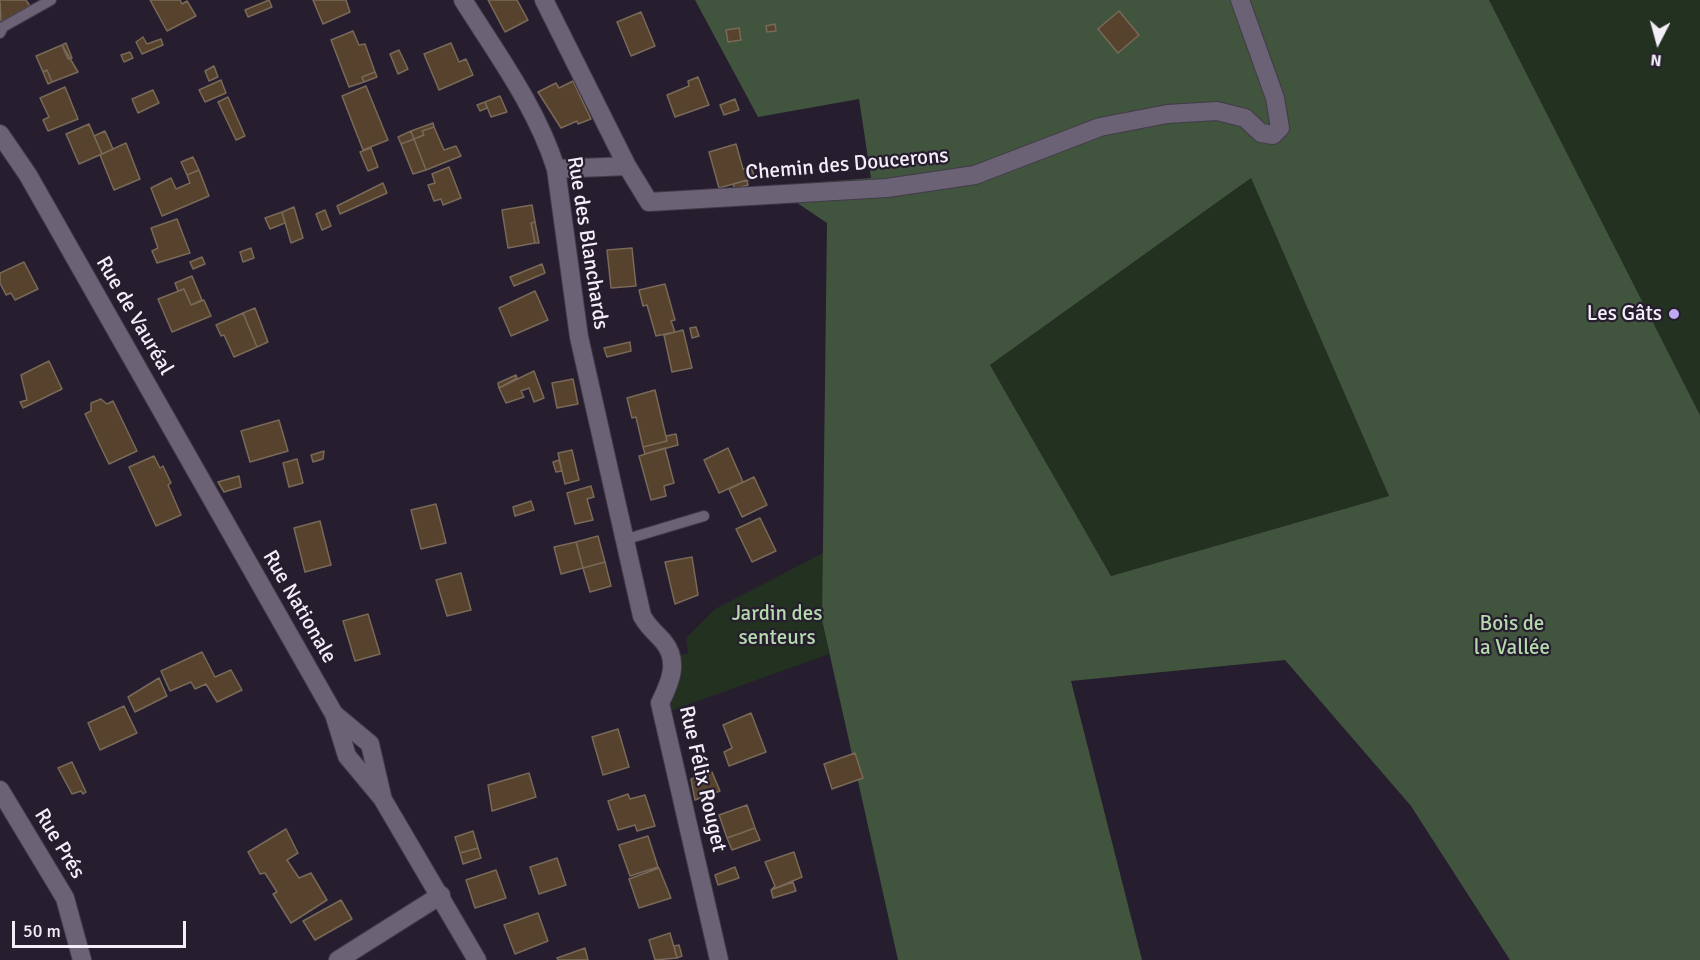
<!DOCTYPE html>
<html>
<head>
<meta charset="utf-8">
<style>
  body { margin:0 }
  #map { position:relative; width:1700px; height:960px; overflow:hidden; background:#261e2e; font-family:Signika,sans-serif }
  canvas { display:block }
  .north { position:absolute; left:1628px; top:12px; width:60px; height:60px; -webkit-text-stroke:4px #261e2e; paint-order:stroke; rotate:186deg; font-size:16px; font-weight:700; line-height:24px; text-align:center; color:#f4eef9 }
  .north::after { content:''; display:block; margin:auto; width:21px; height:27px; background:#f4eef9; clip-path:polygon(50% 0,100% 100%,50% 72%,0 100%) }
  .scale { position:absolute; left:12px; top:921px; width:174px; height:27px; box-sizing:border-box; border:3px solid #f4eef9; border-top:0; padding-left:8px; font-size:18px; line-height:21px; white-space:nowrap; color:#f4eef9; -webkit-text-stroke:4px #261e2e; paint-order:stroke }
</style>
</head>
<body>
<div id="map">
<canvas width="1700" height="960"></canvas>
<div class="north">N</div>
<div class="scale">50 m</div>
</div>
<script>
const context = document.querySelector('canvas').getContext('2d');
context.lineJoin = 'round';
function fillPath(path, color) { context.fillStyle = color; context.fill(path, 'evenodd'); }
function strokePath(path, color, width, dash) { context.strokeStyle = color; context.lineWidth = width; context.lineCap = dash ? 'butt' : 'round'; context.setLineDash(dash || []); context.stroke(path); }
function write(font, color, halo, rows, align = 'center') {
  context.font = font + ' Signika,sans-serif'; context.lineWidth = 4.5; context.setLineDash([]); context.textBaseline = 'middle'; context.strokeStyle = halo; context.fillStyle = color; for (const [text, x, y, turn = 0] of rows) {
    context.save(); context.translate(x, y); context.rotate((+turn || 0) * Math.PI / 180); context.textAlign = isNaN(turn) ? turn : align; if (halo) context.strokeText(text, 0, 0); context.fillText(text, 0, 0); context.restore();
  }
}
const green = new Path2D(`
  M1489,0h211v415z
  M1251,178l138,318 -278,80 -121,-211z
  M825,552l-3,68 7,34 -167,60 9,-56 17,-5 -2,-15 29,-29z`);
const forest = new Path2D(`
  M695,0h794l211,415v545h-190l-99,-154 -126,-146 -214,21 71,279h-244l-76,-340 5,-397 -55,-37 99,-8 -12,-79 -101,18zM1251,178l138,318 -278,80 -121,-211z`);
const building = new Path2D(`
  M0,0h26l4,6 -29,16z
  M150,0h30l2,4 5,-3 9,15 -29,15z
  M269,0l3,7 -24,10 -3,-7z
  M313,0h33l4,12 -27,12z
  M488,0h29l11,20 -23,12z
  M1119,11l20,24 -21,18 -20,-24z
  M641,12l14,34 -24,10 -14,-34z
  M775,24l1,7 -9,1 -1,-6z
  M739,28l2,12 -13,2 -2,-12z
  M353,31l6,14 6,-1 10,28 -13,5 2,5 -15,5 -18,-47z
  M143,37l4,7 14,-5 2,6 -21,9 -6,-12z
  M66,43l6,15 -4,1 -6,-14z
  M451,43l8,19 7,-3 7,16 -34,15 -15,-36z
  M62,45l16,27 -26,10 -5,-12 -4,2 -7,-16z
  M399,50l9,19 -10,5 -8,-20z
  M130,52l3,6 -9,4 -3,-7z
  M214,66l4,11 -9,4 -4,-10z
  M47,70l5,12 -4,2 -5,-12z
  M375,72l2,5 -13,5 -2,-5z
  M698,77l11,28 -34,12 -8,-22 22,-9 -1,-5z
  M221,80l5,13 -21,9 -6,-12z
  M573,81l18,38 -13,5 -1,-3 -16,7 -23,-36 18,-9 3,5z
  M366,86l22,54 -25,10 -21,-54z
  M65,87l13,32 -30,12 -5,-11 6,-3 -9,-19z
  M153,90l6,13 -21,10 -6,-14z
  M500,96l7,16 -16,5 -6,-15z
  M228,97l17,39 -9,4 -18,-38z
  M735,99l4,11 -15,5 -4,-10z
  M485,102l2,6 -7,3 -3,-6z
  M433,123l1,4 -12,4 2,4 -10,4 -3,-8z
  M89,124l13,30 -23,10 -13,-30z
  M434,127l10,23 12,-4 5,10 -35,14 -12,-31 10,-4 -2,-4z
  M105,131l8,18 -11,5 -8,-18z
  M411,131l3,8 -13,5 -3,-7z
  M414,139l12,31 -13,4 -12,-30z
  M126,143l14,36 -26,11 -14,-35z
  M736,144l7,25 8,-2 4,11 -36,10 -10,-36z
  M371,148l7,19 -10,4 -8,-19z
  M193,157l6,13 -12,5 -6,-13z
  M449,167l12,31 -18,7 -2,-6 -7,2 -6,-16 7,-2 -3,-9z
  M199,170l10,26 -47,20 -11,-28 20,-10 5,11 14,-6 -3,-8z
  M747,180l1,5 -13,4 -2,-5z
  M383,183l4,10 -47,21 -3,-8z
  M532,205l3,17 -4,1 4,20 -27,5 -6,-38z
  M294,207l9,31 -12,5 -9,-31z
  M325,210l6,16 -9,4 -6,-16z
  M282,212l3,11 -15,6 -5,-11z
  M177,219l13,34 -33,10 -5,-12 6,-3 -7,-20z
  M535,222l4,21h-4l-4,-20z
  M251,248l3,10 -11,4 -3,-10z
  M632,248l4,38 -25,2 -4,-38z
  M202,257l3,7 -12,5 -3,-7z
  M24,262l14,27 -23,11 -4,-7 -5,2 -6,-12v-10z
  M542,264l3,9 -31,13 -4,-9z
  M192,276l10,24 -11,5 -7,-16 -6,2 -3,-8z
  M665,284l10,36 -4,1 4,11 -19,4 -9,-31 -4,1 -4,-16z
  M184,289l7,16 13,-5 7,16 -39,16 -14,-33z
  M535,291l13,29 -37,16 -12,-28z
  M255,308l13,34 -11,5 -14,-34z
  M243,313l14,34 -23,10 -10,-22 -3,1 -5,-11z
  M696,327l3,9 -7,2 -2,-10z
  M683,330l9,38 -20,4 -8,-37z
  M630,342l1,9 -24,6 -3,-9z
  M49,361l13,28 -39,19 -3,-6 7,-2 -6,-25z
  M534,371l10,27 -10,4 -5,-14 -8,3 3,6 -18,6 -7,-15z
  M516,375l1,3 -18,10 -1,-5z
  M573,379l5,25 -21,4 -5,-25z
  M655,390l12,51 -24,6 -7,-30 -4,1 -5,-20z
  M101,399l6,5 6,-3 24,50 -28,13 -24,-50 6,-3v-8z
  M279,420l9,31 -38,11 -9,-31z
  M676,434l2,11 -33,9 -2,-7 24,-6 -1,-5z
  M665,448l9,35 -10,3 2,10 -15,4 -12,-44z
  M728,448l15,34 -24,11 -15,-33z
  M572,450l7,30 -14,4 -7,-31z
  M324,451l-1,8 -10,3 -2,-7z
  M154,456l6,12 3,-2 8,17 -3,2 13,30 -25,11 -27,-59z
  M297,459l6,24 -14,4 -6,-24z
  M559,460l3,11 -6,1 -3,-10z
  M239,476l2,11 -17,5 -6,-10z
  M754,477l13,28 -25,12 -13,-28z
  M591,486l3,11 -7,2 6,21 -18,4 -8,-31z
  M531,501l3,9 -19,6 -2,-9z
  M436,504l10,39 -25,6 -10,-39z
  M760,518l16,33 -24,11 -16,-33z
  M320,521l11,44 -26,7 -11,-44z
  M598,536l7,26 -22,6 -7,-26z
  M576,542l7,26 -22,6 -7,-27z
  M692,557l6,38 -23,9 -10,-42z
  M605,562l6,24 -21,6 -7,-24z
  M461,573l10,37 -24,6 -11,-36z
  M368,614l12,40 -25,7 -12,-40z
  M202,652l13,25 16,-7 11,20 -25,12 -11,-18 -11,5 -4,-7 -21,9 -9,-20z
  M159,678l8,18 -32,16 -7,-15z
  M124,706l13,27 -37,17 -12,-27z
  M751,713l15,39 -37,14 -5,-14 8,-4 -9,-23z
  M618,729l11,38 -26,8 -11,-38z
  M855,753l8,25 -31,11 -8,-25z
  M72,762l14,30 -3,2 -2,-3 -9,3 -14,-26z
  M712,772l8,19 -25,9 -4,-21z
  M529,773l7,24 -44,14 -4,-26z
  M628,794l2,5 15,-4 10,31 -18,5 -2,-6 -17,5 -10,-29z
  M747,805l8,23 -28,10 -8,-23z
  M755,828l5,12 -28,10 -5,-12z
  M286,829l12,24 -11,7 12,18 12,-5 16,27 -36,23 -18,-29 4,-2 -12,-19 -5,1 -12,-22z
  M473,831l5,17 -18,5 -5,-16z
  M648,836l10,31 -28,9 -11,-31z
  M478,848l3,10 -18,6 -3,-11z
  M794,852l8,25 -31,13 4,-4 -10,-24z
  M557,858l9,27 -27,9 -9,-27z
  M735,867l4,11 -21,7 -3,-10z
  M659,868l12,30 -32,10 -10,-29z
  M496,870l10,28 -31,10 -9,-28z
  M793,882l3,9 -23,7 -2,-8z
  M341,900l11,19 -37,21 -12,-19z
  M538,913l10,28 -33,13 -11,-29z
  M670,933l7,25 -22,2 -6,-20z
  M679,945l3,11 -5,2 -3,-12z
  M585,948l3,12h-30l-1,-2z`);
const service = new Path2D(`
  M0,33l3,-6 48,-27
  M627,539l77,-23`);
const minor = new Path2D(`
  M463,0c34,54 74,108 93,169l23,168 63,279c6,11 13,16 21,25 17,20 7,42 -3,62l59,257
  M544,0l83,166 22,36 238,-14 88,-13 125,-48 67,-13 50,-3 28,7 16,15 12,2 7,-7 -5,-30 -35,-98
  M556,169l71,-3
  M0,790l65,108 17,62
  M338,960l103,-65`);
const tertiary = new Path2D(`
  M0,134l28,41 306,539 13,42 35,42 95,162
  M334,714l36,30 12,52`);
const markers = [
  [1674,314,6,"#c0a8f4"]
];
const streetNames = [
  ["Chemin des Doucerons",847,165,-5],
  ["Rue des Blanchards",587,243,81],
  ["Rue de Vauréal",134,316,60],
  ["Rue Nationale",299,607,60],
  ["Rue Félix Rouget",702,779,77],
  ["Rue Prés",59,844,59]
];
const poiNames = [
  ["Les Gâts",1662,314]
];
const parkNames = [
  ["Jardin des",777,614],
  ["senteurs",777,638],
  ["Bois de",1512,624],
  ["la Vallée",1512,648]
];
fillPath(green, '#223120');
fillPath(forest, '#41543d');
fillPath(building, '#57432d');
strokePath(building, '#786959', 1.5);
strokePath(service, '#413b48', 12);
strokePath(minor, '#413b48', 20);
strokePath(tertiary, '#413b48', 20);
strokePath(service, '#6b6275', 10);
strokePath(minor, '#6b6275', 18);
strokePath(tertiary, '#6b6275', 18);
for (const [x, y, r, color] of markers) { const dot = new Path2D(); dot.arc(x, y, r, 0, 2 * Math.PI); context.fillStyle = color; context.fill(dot); strokePath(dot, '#261e2e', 2); }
write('21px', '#f4eef9', '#261e2e', streetNames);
write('21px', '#f4eef9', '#261e2e', poiNames, 'right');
write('21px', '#b3d9ac', '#261e2e', parkNames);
</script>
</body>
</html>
